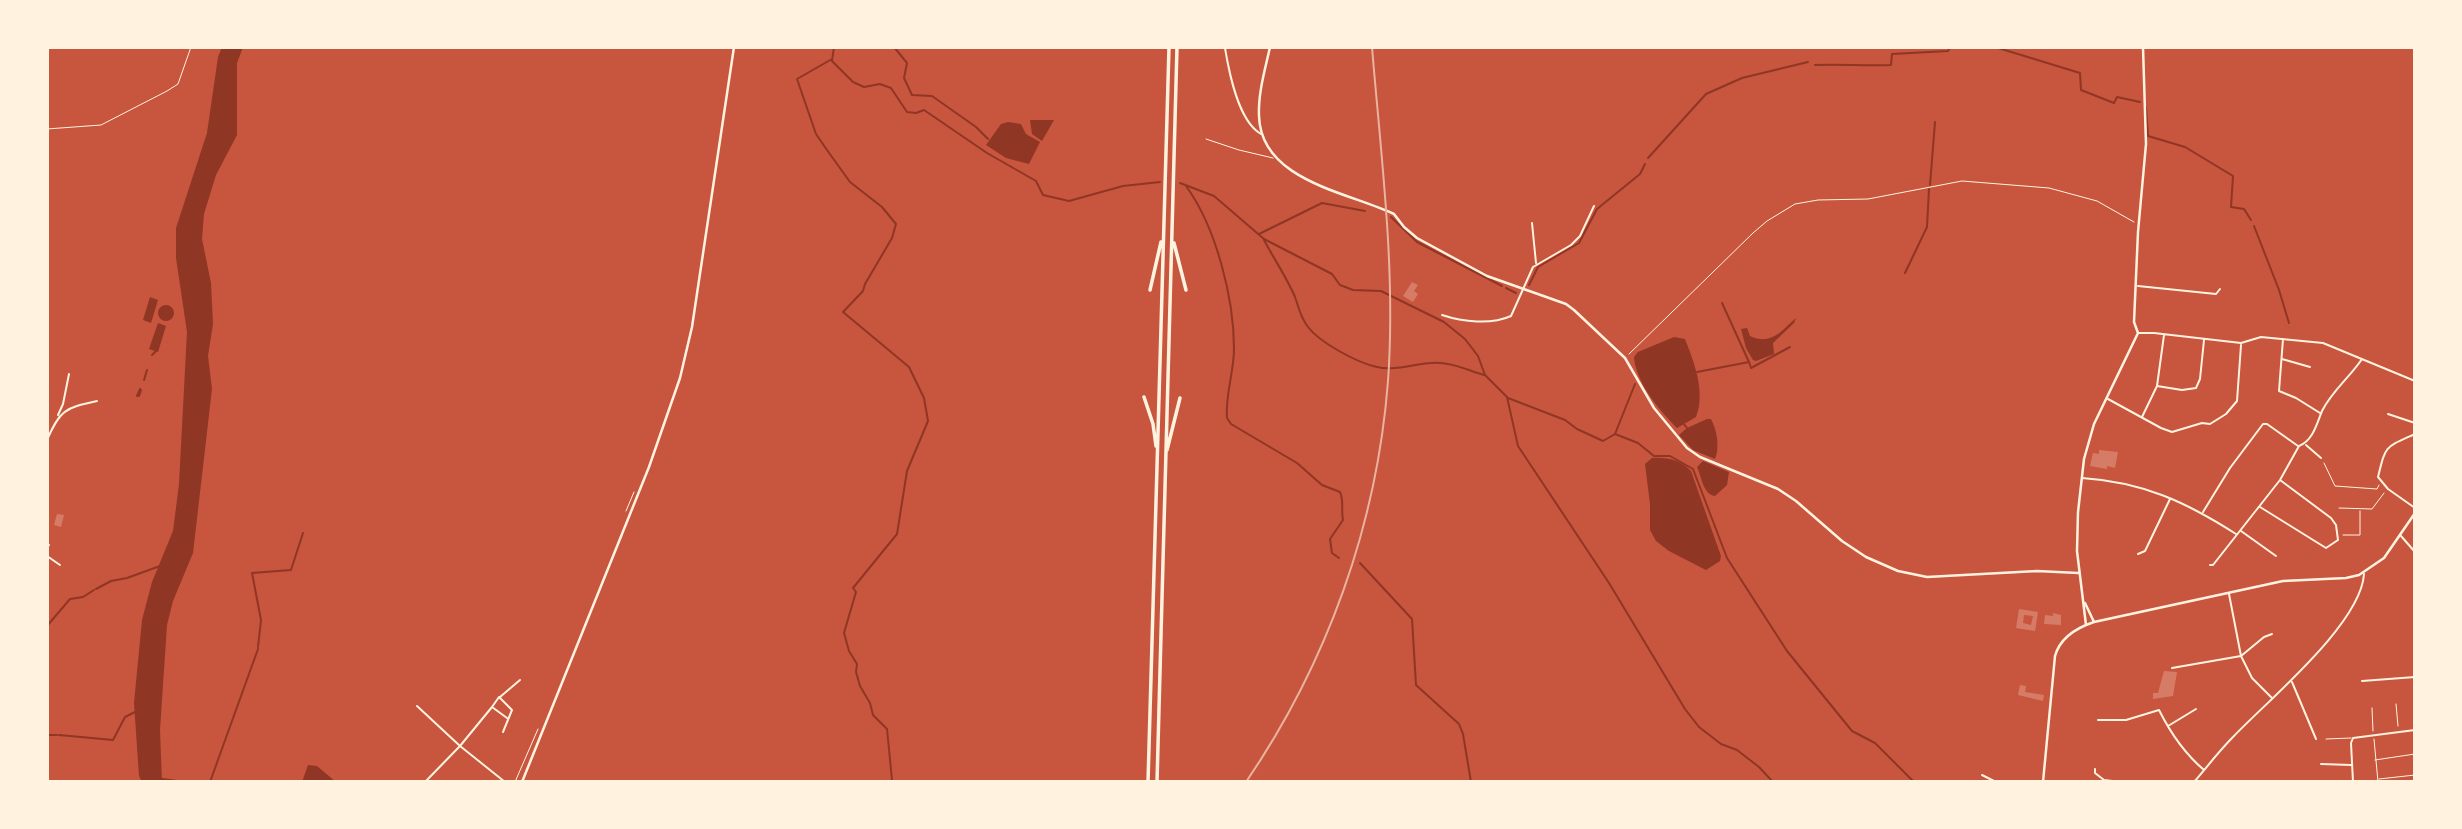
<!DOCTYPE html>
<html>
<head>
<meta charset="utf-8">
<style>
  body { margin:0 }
  #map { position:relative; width:2462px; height:829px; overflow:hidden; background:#c8553d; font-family:Commissioner,sans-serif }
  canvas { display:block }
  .frame { position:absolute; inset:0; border:49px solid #fff3e0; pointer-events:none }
</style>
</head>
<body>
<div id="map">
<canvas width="2462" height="829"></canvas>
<div class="frame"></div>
</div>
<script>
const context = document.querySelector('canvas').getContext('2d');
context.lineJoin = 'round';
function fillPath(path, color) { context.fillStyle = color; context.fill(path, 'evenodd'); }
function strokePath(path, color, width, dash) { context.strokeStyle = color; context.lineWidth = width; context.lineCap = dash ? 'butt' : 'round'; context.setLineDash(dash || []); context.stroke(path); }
const water = new Path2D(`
  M222,47h21l-6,16v72l-21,40 -12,39 -2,25 9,44 2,41 -5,32 4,33 -19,164 -20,48 -6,24 -7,105 2,52h-20l-3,-6 -5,-73 8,-83 10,-38 21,-51 6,-47 8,-152 -11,-74v-30l31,-95 11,-76z
  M1030,120h24l-12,21 -10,-7z
  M1008,122l13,2 5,10 14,8 -11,22 -23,-6 -20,-13 15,-21z
  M150,297l8,3 -7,23 -8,-3z
  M158 313a8 8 0 1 1 16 0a8 8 0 1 1-16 0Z
  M1796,318l-2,5 -21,20 1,11 -18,7 -3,-1 -7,-12 -5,-19 6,-1 3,8c21,10 31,-5 46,-18z
  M158,323l8,3 -8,26 -9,-3z
  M1674,337l11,2c9,23 21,53 11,78l-19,11c-18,-18 -41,-45 -43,-71l4,-5z
  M1707,419h4c6,11 9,29 4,40l-22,-9 -14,-15 8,-7z
  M1652,458c16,-1 28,2 39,13l30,85 -1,5 -14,9 -37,-19 -13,-10 -6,-11v-26l-5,-40z
  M1703,461l26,11 -2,13 -12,11c-12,-2 -13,-18 -18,-29z
  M308,765l9,1 19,16h-34z`);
const stream = new Path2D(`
  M834,47l-2,14 21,21 11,5 16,-3 11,4 16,24 9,1 8,-3 63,43 49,28 7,14 26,6 54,-15 37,-4
  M894,47l13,16 -3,15 8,17 20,1 44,31 12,12
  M1995,47l85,26 1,17 33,13 3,-6 23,5
  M832,59l-35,20 19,55 11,16 23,32 32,25 14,17 -4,14 -27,46 -2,7 -20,21 66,55 15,31 4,23 -21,50 -10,63 -44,54 3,4 -12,41 5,18 8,13 -1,8 4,14 10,17 3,12 14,14 5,51 -3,2
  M1815,65c26,-1 50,1 76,0l1,-11 56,-3 2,-4
  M2146,107l2,29 37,11 48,29 -2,31 13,2 7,11
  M1648,158l58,-64 36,-16 66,-16
  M1180,183l34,13 50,43 68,35 8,11 13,5 28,1 63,31 21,17 13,17 7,19 22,22 11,49 91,137 76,126 14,18 22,17 16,6 22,17 14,15
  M1930,185l5,-63
  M1186,186c30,41 48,112 48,163 0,23 -9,46 -7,69l4,6 66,39 25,22 18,7c4,8 1,18 3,28l-13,19 2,14 7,5
  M1391,217l26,25 85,44
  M2254,226l25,64 10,33
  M1259,234l63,-31 43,8
  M1264,240c10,19 23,38 31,57 4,11 5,20 13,30 12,16 50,36 69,40 17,4 37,-3 54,-4 18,-2 36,7 53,12
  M1905,273l22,-46 2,-38
  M1529,285l9,-18 41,-24 18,-34 43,-35 5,-10
  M1506,288l10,5
  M1722,303l27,59
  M152,355l4,-4
  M1697,372l52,-10 2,6 39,-21
  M144,380l3,-10
  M137,396l3,-7
  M139,396l2,-6
  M1508,398l57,22 12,9 26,12 12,-7 23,9 16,13h16l23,13 34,89 60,93 65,80 23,12 39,39
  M1683,423l4,5
  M1615,434l20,-50
  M1360,563l52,56 4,66 43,39 4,10 8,48
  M96,589l15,-8 16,-3 33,-12
  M47,626l23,-27 13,-2 11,-7
  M258,647l3,-27 -9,-47 39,-3 12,-37
  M47,735h10
  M59,735l54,5 12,-23 12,-6
  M162,779l23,3
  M210,782l48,-133`);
const building = new Path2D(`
  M1412,282l6,3 -4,6 4,3 -5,8 -10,-6z
  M2099,450l19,2 -3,16 -8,-2v3l-17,-3 3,-13 6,1z
  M57,514l7,1 -3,12 -7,-2z
  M2019,609l19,3 -3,19 -19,-3zM2024,615l9,1 -2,9 -8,-2z
  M2053,613l8,2v10l-17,-1 1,-9 8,1z
  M2164,671l13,1 -4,24 -20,3v-6h5z
  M2020,685l6,1 -1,6 19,3 -1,6 -25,-6z`);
const path = new Path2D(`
  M47,129l54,-4 66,-34 11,-7 13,-37
  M1629,354l124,-121 14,-12 28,-17 23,-4 50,-1 94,-18 87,7 48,13 37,21
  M2324,463l11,23 42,3 2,-4
  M2339,508l33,1 12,-16
  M626,511l8,-19
  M2343,535h17v-24
  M2396,704l2,22
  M2372,708l1,23
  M2374,739l4,43
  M2375,760l40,-6
  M2415,762v16
  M2379,779l36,-4
  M515,782l23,-53`);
const service = new Path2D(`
  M1206,139l33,11 34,8
  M2326,739l25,-1`);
const minor = new Path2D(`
  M1225,48c4,24 13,73 36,86
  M1532,223l4,40
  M2138,286l78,8 4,-5
  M1442,315c21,7 49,10 69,1l22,-49 38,-22 9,-9 14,-30
  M2139,333h15l87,10 20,-6 62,6 92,38
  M2283,339l-4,52 17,7 24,15
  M2282,359l28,8
  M2157,386l25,4 14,-2 4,-9 4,-39
  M2108,399l53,29 11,4 30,-9 8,1 16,-10 11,-13 4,-56
  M2388,414l27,9
  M58,415l5,-11 6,-30
  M2142,417l15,-31 7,-51
  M2415,434c-31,14 -29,11 -37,43l10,12 27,19
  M47,440c13,-30 18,-32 50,-39
  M2306,445l15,13
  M2082,478c61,4 104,24 154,56
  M2260,507l66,41 12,-8 -2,-15 -5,-7 -51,-38
  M2203,512l27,-44 33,-44h4l31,22
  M2241,531l35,25
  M2401,536l14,16
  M47,547l2,-2
  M2138,554l7,-3 25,-52
  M47,556l13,9
  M2210,565h3l67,-85 19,-34c14,-5 18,-23 23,-35 10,-20 28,-34 40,-52
  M2229,594l12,62 11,22 20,20
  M2172,668l69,-12 23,-19 8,-3
  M2362,681l53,-4
  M2292,682l24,57
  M500,697l20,-17
  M417,706l43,40 45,36
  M2098,720h28l33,-10c12,24 25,43 45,60
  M2168,726l28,-17
  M503,732l9,-22 -13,-13 -7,10 15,11
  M2321,764l30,1
  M2095,769v4l9,7 17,2
  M1982,775l14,7
  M425,782l35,-36 32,-39
  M2194,782c13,-15 25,-31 39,-45 34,-36 128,-113 131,-163
  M2353,782l-2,-39 2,-5 62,-8`);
const tertiary = new Path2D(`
  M1270,47c-5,23 -12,46 -11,69 2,65 89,76 135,98l10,13 13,11 70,38 79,28 8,6 51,48 29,50 33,40 13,9 78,32 18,12 46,40 24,16 32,14 29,6 110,-6 41,2
  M2085,603l9,19
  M2086,625l-9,-74 1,-39 6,-53 10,-35 44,-91 -4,-11 4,-90 8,-88 -3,-97
  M2043,782l12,-126c5,-18 21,-28 39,-34l189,-41 63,-3 13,-3 25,-17 31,-45`);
const secondary = new Path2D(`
  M522,782l127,-315 31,-89 12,-51 42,-280`);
const motorway = new Path2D(`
  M1174,243l12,47
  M1150,290l11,-48
  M1144,397l9,27 3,22
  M1167,450l13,-52
  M1148,782l21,-735
  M1157,782l20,-735`);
const rail = new Path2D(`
  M1246,782c81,-119 131,-257 142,-401 8,-111 -7,-224 -16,-334`);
fillPath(water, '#8f3625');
strokePath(stream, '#8f3625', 2);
fillPath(building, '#d67c66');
strokePath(path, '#fff3e0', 1);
strokePath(service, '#fff3e0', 1);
strokePath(minor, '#fff3e0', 2);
strokePath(tertiary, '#fff3e0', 2.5);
strokePath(secondary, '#fff3e0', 2.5);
strokePath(motorway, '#fff3e0', 3.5);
strokePath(rail, '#e9b49f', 2);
</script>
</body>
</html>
